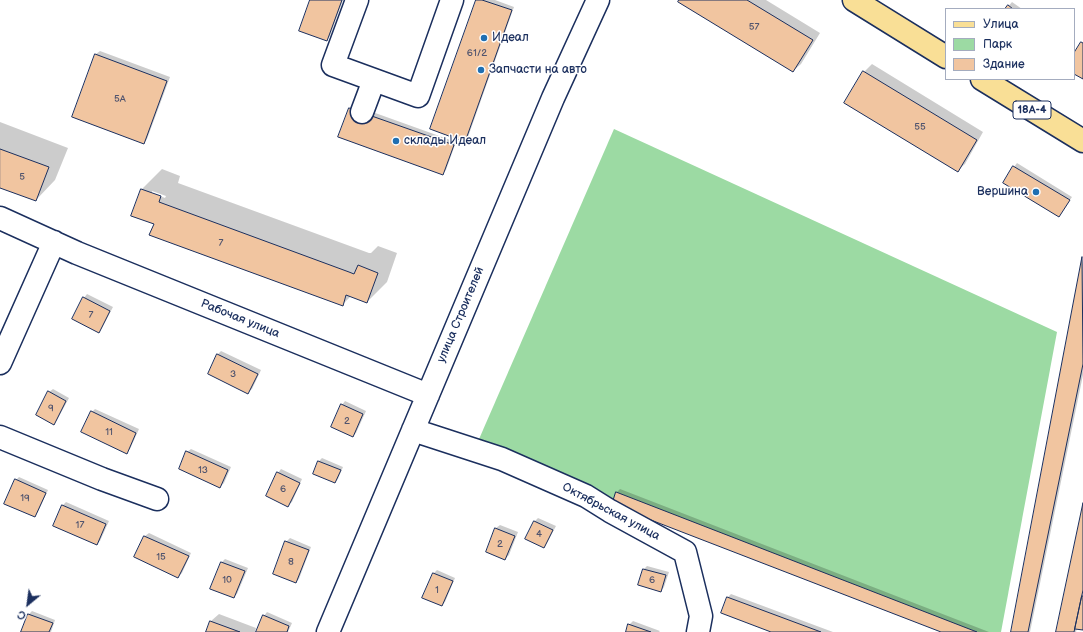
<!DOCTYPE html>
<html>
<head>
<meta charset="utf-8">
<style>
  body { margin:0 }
  #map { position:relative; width:1083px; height:632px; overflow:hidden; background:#fff; font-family:"Balsamiq Sans",sans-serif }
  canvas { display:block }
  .legend { position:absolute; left:945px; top:8px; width:130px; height:72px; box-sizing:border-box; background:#fff; border:1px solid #a4acbf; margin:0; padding:5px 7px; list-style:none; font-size:12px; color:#1b2f5e }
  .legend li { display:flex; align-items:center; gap:8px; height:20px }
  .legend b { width:20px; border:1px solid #a4acbf }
  .north { position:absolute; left:8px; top:584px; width:40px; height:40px; -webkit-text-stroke:3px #fff; paint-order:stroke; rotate:209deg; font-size:11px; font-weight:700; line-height:16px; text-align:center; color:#1b2f5e }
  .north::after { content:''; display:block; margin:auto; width:14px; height:18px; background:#1b2f5e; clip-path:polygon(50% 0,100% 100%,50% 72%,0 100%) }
</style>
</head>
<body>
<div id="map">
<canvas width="1083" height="632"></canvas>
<ul class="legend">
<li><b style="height:5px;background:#f9df96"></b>Улица</li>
<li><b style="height:11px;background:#9cdaa3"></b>Парк</li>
<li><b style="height:11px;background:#f1c5a0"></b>Здание</li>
</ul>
<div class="north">С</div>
</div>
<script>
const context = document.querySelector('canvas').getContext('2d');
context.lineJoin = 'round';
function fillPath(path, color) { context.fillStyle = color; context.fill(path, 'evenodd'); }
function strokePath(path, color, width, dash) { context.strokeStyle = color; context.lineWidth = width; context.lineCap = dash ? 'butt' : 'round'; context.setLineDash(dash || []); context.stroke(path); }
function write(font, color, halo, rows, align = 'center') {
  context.font = font + ' "Balsamiq Sans",sans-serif'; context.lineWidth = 3; context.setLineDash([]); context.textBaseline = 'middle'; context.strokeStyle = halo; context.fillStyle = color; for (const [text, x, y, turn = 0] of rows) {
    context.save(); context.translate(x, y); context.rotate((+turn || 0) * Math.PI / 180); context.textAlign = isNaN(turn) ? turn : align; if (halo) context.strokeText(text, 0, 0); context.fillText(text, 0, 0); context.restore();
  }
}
const green = new Path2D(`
  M614,129l443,203 -56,300h-48l-477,-186z`);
const shadow = new Path2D(`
  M311,0h32l-13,36 -3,4z
  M477,0h18l19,7 -46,130 -4,3z
  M680,0h86l54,33 -19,31 -8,7z
  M1012,2l10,7h-16z
  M100,51l70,26 -23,62 -3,4 -71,-26 23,-63z
  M872,64l111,68 -18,32 -8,7 -112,-68 19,-31z
  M353,105l103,37 -10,28 -3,3 -103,-37 10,-28z
  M0,122l68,26 -13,32 -19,20 -36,-14z
  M1017,163l55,34 -13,19 -45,-49z
  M162,169l18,7 -2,7 191,70h2l7,-7 19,7 -10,29 -20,20 -16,-6 -9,9 -187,-81 -23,-8 10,-27zM152,191l14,5 -1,2 -13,-5z
  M1083,259v116l-53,257h-18z
  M87,294l26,13 -11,21 -3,4 -15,-34z
  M221,351l40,19 -9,19 -4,3 -39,-19 9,-19z
  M53,389l16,9 -12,22 -4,4 -4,-32z
  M345,401l21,10 -10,22 -3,3 -11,-31z
  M95,409l44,20 -9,20 -3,3 -35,-40z
  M191,449l40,18 -7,16 -4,4 -33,-35z
  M322,458l21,9 -5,12 -3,3 -16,-21z
  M281,469l21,10 -10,23 -4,3 -10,-32z
  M19,477l29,13 -10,22 -3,4 -19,-36z
  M620,489l369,143h-46l-327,-139z
  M66,502l43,19 -9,20 -3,3 -43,-19 9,-20z
  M1083,508v121l-6,-1 -1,4h-19z
  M538,518l18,8 -9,17 -3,4 -17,-9 8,-17z
  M500,525l18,7 -9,23 -4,4 -18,-7 9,-24z
  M149,533l42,20 -9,20 -4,4 -42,-21 9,-20z
  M290,538l21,9 -12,32 -3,3 -10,-40z
  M225,559l23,9 -11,26 -4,3 -22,-9 11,-26z
  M647,566l22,6 -5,15 -3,4 -21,-6 4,-16z
  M437,570l18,8 -10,24 -3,3 -8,-32z
  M731,594l102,38h-59l-52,-19 6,-16z
  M32,611l23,9 -4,12h-29l7,-18z
  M267,612l25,11 -4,9h-31l7,-16z
  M219,614l37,14 -1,4h-48l4,-11z
  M633,621l27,10 -1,1h-32l2,-7z`);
const building = new Path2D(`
  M310,0h32l-15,41 -28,-10z
  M476,0h6l30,10 -47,132 -35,-13z
  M679,0h68l66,40 -20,32 -115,-70z
  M1008,5l5,4h-8z
  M1081,42l2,1v36l-9,-5v-21z
  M95,54l72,27 -23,63 -72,-27z
  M863,71l114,69 -19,32 -114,-69z
  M349,108l105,37 -11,30 -105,-38z
  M0,149l49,18 -13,34 -36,-13z
  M1013,166l57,34 -11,17 -56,-34z
  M141,189l20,7 -2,6 190,70 5,2 4,-9 20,8 -11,30 -21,-8 -3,11 -194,-71 5,-11 -23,-8z
  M1082,257l1,107 -55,268h-17z
  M83,297l27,14 -11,22 -27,-14z
  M217,354l41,20 -10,20 -40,-20z
  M48,391l18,10 -12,24 -18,-10z
  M341,404l22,10 -10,23 -22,-10z
  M91,411l45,22 -9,21 -46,-22z
  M186,451l42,19 -8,18 -41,-19z
  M318,461l23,9 -6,13 -22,-9z
  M277,472l23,11 -12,24 -22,-11z
  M15,479l31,14 -11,24 -31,-13z
  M616,492l361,140h-36l-329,-127z
  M1083,503v87l-9,42h-18z
  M62,505l44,19 -9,21 -44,-19z
  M534,521l19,9 -9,18 -19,-9z
  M495,528l20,8 -10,24 -19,-8z
  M144,536l45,20 -11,22 -44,-21z
  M285,541l24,9 -13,33 -23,-9z
  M221,562l24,9 -11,27 -24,-9z
  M643,569l23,6 -5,17 -23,-7z
  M433,573l20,8 -11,25 -20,-8z
  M1082,596h1v34l-8,-1z
  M727,597l94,35h-50l-50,-19z
  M28,614l25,9 -4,9h-28z
  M263,615l26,11 -2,6h-31z
  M210,621l30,11h-34z
  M628,624l23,8h-25z`);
const minor = new Path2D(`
  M357,0l-24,65 85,31 34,-96
  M362,112l12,-32
  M0,218l77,35 351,142
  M0,363l54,-121
  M413,430l89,29 84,37 24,15 75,41 16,64 -3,16
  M0,437l102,42 55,20
  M328,632l225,-534 45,-98`);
const major = new Path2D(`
  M854,0l92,57
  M982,79l101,62`);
const markers = [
  [484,38,4,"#1f6fb2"],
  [481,70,4,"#1f6fb2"],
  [396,141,4,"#1f6fb2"],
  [1036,192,4,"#1f6fb2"]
];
const numberNames = [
  ["57",754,27],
  ["61/2",477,53],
  ["5А",120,99],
  ["55",920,127],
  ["5",22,177],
  ["7",221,243],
  ["7",91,315],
  ["3",233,374],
  ["9",51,408],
  ["2",347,421],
  ["11",109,432],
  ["13",203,470],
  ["6",283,489],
  ["19",25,498],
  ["17",80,525],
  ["4",539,534],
  ["2",500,544],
  ["15",161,557],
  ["8",291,562],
  ["10",227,580],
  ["6",652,580],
  ["1",437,590]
];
const shields = [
  [1032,110,38]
];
const shieldNames = [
  ["18А-4",1032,110]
];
const poiNames = [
  ["Идеал",492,38],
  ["Запчасти на авто",489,70],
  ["склады Идеал",404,141],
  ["Вершина",1028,192,"right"]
];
const streetNames = [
  ["улица Строителей",461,315,-67],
  ["Рабочая улица",240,319,22],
  ["Октябрьская улица",611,512,28]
];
fillPath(green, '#9cdaa3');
fillPath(shadow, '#0003');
fillPath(building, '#f1c5a0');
strokePath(building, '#1b2f5e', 1);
strokePath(minor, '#1b2f5e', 25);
strokePath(major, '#1b2f5e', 25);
strokePath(minor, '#fff', 22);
strokePath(major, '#f9df96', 22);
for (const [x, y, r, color] of markers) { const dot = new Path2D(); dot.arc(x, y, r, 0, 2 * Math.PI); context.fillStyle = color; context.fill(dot); strokePath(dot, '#fff', 1.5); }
write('10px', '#50546e', null, numberNames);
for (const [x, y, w] of shields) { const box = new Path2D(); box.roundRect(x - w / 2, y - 9, w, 18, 3); context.fillStyle = '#fff'; context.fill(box); strokePath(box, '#1b2f5e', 1); }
write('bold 11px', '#1b2f5e', null, shieldNames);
write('12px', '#1b2f5e', '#fff', poiNames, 'left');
write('12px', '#1b2f5e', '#fff', streetNames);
</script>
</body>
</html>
